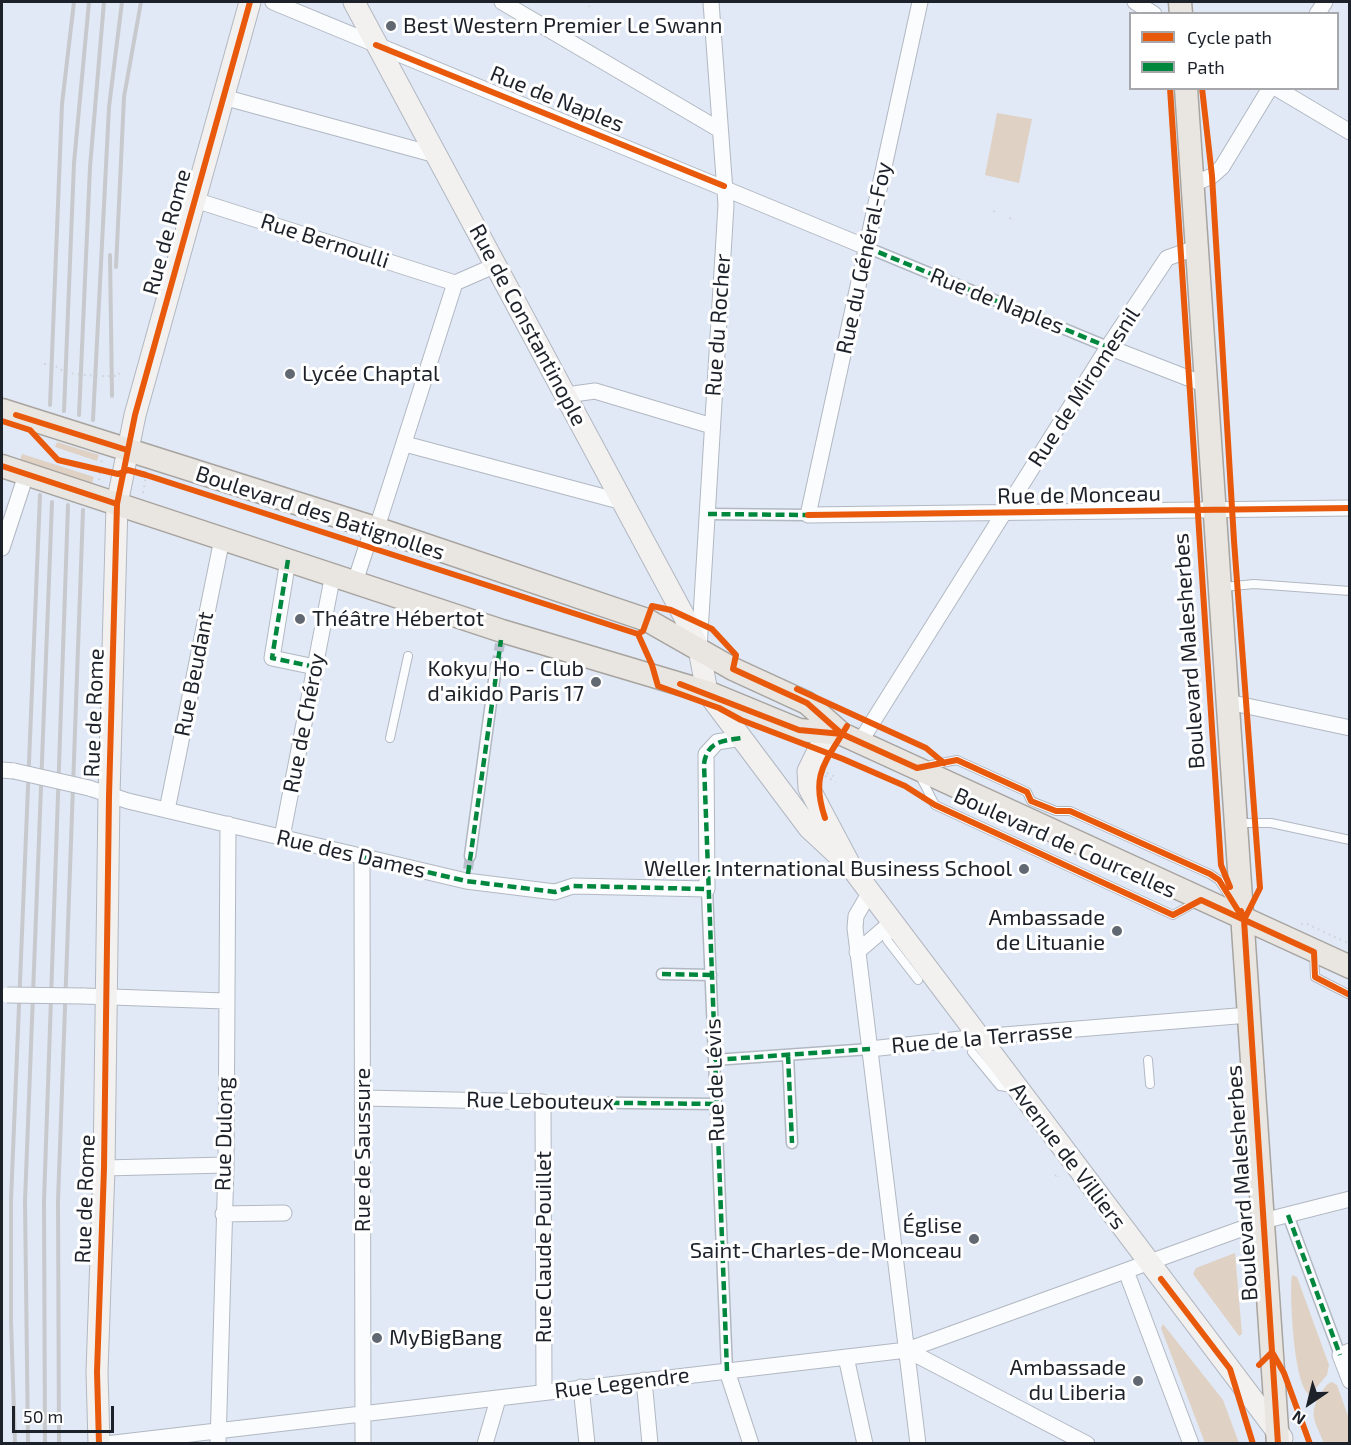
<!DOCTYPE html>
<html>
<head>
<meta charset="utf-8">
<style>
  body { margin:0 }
  #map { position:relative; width:1351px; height:1445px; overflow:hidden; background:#e1e9f6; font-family:"Exo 2",sans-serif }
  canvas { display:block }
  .frame { position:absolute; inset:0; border:3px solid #1d222a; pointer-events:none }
  .legend { position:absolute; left:1129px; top:12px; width:210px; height:78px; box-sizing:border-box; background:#fff; border:2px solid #a5a7aa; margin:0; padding:8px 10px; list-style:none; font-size:18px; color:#1d222a }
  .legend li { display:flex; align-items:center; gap:12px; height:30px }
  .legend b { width:30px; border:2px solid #a5a7aa }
  .north { position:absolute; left:1279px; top:1373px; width:60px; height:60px; -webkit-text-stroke:4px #fff; paint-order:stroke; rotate:215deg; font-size:16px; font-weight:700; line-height:24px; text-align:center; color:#1d222a }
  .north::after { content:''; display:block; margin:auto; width:21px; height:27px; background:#1d222a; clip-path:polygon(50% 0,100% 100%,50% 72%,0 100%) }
  .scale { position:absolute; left:12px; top:1406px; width:102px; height:27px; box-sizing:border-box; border:3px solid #1d222a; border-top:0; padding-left:8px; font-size:18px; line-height:21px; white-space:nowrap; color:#1d222a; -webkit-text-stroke:4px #fff; paint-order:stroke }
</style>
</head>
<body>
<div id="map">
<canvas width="1351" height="1445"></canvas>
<div class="frame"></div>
<ul class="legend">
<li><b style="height:8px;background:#e8590c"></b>Cycle path</li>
<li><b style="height:8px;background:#00873e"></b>Path</li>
</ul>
<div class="north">N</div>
<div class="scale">50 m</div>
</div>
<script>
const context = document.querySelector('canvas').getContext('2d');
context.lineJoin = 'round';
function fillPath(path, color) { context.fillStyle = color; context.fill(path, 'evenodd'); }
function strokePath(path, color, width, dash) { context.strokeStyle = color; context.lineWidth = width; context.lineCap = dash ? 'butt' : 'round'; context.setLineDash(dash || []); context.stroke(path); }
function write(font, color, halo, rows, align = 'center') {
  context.font = font + ' "Exo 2",sans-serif'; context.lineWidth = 6; context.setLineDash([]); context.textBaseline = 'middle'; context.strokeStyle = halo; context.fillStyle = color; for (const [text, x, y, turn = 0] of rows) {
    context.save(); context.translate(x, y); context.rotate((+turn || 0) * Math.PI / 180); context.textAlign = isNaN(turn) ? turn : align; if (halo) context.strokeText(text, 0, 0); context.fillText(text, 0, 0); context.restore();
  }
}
const green = new Path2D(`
  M997,113l35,6 -13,64 -34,-8z
  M57,442l42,13 -2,6 -42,-14z
  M22,454l72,23 -2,6 -72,-23z
  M1235,1253l7,81 -3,2 -46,-62 3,-6z
  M1292,1275l5,2 32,88 -2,10 -17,20c-16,-6 -21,-102 -18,-120z
  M1163,1324l60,76 16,43h-34l-44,-115z
  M1332,1382l5,3 12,34v24h-25c-9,-22 -17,-29 -2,-51 3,-5 4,-8 10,-10z`);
const pedestrianTunnel = new Path2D(`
  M496,666l4,-22
  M468,869l2,-13`);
const path = new Path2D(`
  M589,7l2,-5
  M994,212l2,-5
  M1010,219l2,-4
  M44,364c12,-1 15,7 26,9 15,3 33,3 48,3l3,-5
  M2,443l4,2
  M99,480l3,-21
  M143,493l3,-18
  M827,773l11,5
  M825,776l11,6
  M1301,924h6l43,20
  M1055,1176l3,-2v3`);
const service = new Path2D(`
  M1223,587l31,-3 96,7
  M390,738l18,-82
  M926,766l31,-6 70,32 4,9 25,10h14l140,63 9,6 15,23
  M920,776l15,29 238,110 25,-14
  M1237,823h34l79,17
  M891,926l-4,14 31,40
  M1314,953l1,24 35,18
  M972,1052l28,34 12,2
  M1148,1060l2,24`);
const pedestrian = new Path2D(`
  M866,247l242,100
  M708,514l100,1
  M470,856l26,-190
  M707,889l20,482
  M662,974l49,1
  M788,1055l4,88
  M714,1060l156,-11
  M543,1102l173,2
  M1288,1215l52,140`);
const minor = new Path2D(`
  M273,2l593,245
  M502,2l218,128
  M920,2l-112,513 542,-7
  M1135,2l19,12
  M1317,14l8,-12
  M1276,88l74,44
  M223,97l213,58
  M1193,184l19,-8 10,-9 48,-79
  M195,200l260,83
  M455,283l41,-18
  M1108,347l98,38
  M566,395l29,-4 117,35
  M405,444l218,58
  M2,548l24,-73
  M288,560l-16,98 43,9
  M355,582l14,-43 10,-18 76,-238
  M699,649l27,-444 -15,-203
  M1228,702l122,26
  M860,742l248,-395 59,-89 31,-11
  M2,770l12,1
  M89,788l39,13 338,80 89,11 18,-6 134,3 -1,-135 11,-12 24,-4
  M167,810l55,-271
  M282,837l51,-263
  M362,857l1,587
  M870,892l-14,24 -1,12 63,516
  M857,952l35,-30
  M83,996l142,5
  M870,1049l109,-12 270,-22
  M364,1098l179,4 1,290
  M104,1168l122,-3
  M223,1214l61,-1
  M1126,1271l65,173
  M907,1350l180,94
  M1350,1351l-10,4 10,26
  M846,1357l19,87
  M727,1371l24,73
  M644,1380l6,64
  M581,1387l6,57
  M106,1444l801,-94 356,-129 87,-22
  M218,1444l8,-279 2,-341
  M485,1444l13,-45`);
const secondary = new Path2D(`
  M354,2l330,614 15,33 8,43 102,136 42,39
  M831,724l-23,47 1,17 42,79 431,571
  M99,1444l-2,-72 7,-204 5,-372 8,-292 18,-89 115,-413`);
const primary = new Path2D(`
  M1180,2l1,12
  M1186,88l92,1356
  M2,410l373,118 272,92 86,49 74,34 35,31 508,233
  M2,466l500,165 205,61 92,38 43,4`);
const rail = new Path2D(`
  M110,255l2,141
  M116,267l8,-170 17,-95
  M50,405l12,-301 12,-102
  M64,411l10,-248 15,-161
  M79,415l11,-248 14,-165
  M93,420l16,-313 13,-105
  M15,1444l-4,-123v-121l29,-705
  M28,1444l-3,-243 27,-699
  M45,1444l-1,-243 24,-696
  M59,1444l-1,-243 25,-691`);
const minorBridge = new Path2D(`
  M14,771l75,17
  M7,995l76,1`);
const quiet = new Path2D(`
  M866,247l242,100
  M708,514l100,1
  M288,560l-16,98 43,9
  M362,857l104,24 89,11 18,-6 134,3
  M468,874l33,-234
  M662,974l49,1
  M788,1055l4,88
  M714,1060l156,-11
  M543,1102l173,2
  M1288,1215l52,140
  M727,1371l-23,-607c3,-22 17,-23 37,-26`);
const cycleway = new Path2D(`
  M376,45l348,141
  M1170,88l51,777 9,22
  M1202,88l10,88 22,365 26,347 -16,32
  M16,415l111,35
  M2,421l28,9 28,30 60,14 10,-4 18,5 492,159 5,-3 9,-25 19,4 41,19 24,26 -3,14 74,34 35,31 75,34 40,-8 70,32 4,9 25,10h14l140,63 9,6 25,40
  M2,466l115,38
  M808,515l542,-7
  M638,634l14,31 6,21 61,22 22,12 102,39 62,27 30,19 238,110 28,-15 113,52 1,25 35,18
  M680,684l119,46 43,4
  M797,689l129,59 18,15
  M825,818c-15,-44 1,-56 22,-92
  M1241,911l3,9 34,524
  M1161,1279l69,90 23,75
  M1259,1365l13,-13 12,21 26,71
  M99,1444l-2,-72 7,-204 5,-372 8,-292 18,-89 115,-413`);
const markers = [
  [391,26,6,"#626871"],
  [290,374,6,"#626871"],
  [300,619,6,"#626871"],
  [596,682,6,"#626871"],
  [1024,869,6,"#626871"],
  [1117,931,6,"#626871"],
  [974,1239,6,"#626871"],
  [377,1338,6,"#626871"],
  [1138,1381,6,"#626871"]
];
const poiNames = [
  ["Best Western Premier Le Swann",403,26,"left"],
  ["Lycée Chaptal",302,374,"left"],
  ["Théâtre Hébertot",312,619,"left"],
  ["Kokyu Ho - Club",584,669],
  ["d'aikido Paris 17",584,694],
  ["Weller International Business School",1012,869],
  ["Ambassade",1105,918],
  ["de Lituanie",1105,943],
  ["Église",962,1226],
  ["Saint-Charles-de-Monceau",962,1251],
  ["MyBigBang",389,1338,"left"],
  ["Ambassade",1126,1368],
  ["du Liberia",1126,1393]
];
const streetNames = [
  ["Rue de Naples",557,99,22],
  ["Rue de Rome",167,232,-75],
  ["Rue Bernoulli",325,241,18],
  ["Rue du Général-Foy",864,258,-78],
  ["Rue de Naples",997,301,22],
  ["Rue de Constantinople",528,325,62],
  ["Rue du Rocher",718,325,-86],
  ["Rue de Miromesnil",1084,387,-57],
  ["Rue de Monceau",1079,495,-1],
  ["Boulevard des Batignolles",320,513,18],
  ["Boulevard Malesherbes",1189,651,-94],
  ["Rue Beudant",194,674,-79],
  ["Rue de Rome",94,713,-88],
  ["Rue de Chéroy",304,723,-79],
  ["Boulevard de Courcelles",1065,843,24],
  ["Rue des Dames",351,854,13],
  ["Rue de la Terrasse",982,1038,-5],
  ["Rue de Lévis",715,1080,-92],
  ["Rue Lebouteux",540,1101,1],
  ["Rue Dulong",224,1134,-89],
  ["Rue de Saussure",363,1150,-90],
  ["Avenue de Villiers",1068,1156,53],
  ["Boulevard Malesherbes",1242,1183,-94],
  ["Rue de Rome",85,1199,-88],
  ["Rue Claude Pouillet",544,1247,-90],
  ["Rue Legendre",622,1383,-7]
];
fillPath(green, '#dfd1c3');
strokePath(pedestrianTunnel, '#bac1cd', 10, [10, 5]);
strokePath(service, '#b2b8c2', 10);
strokePath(pedestrian, '#b2b8c2', 13);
strokePath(minor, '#b2b8c2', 17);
strokePath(secondary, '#b2b8c2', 23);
strokePath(primary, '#a7a39e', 25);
strokePath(path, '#cfd2d6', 2, [1.5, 4.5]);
strokePath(service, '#fafcfe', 8);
strokePath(pedestrian, '#fafcfe', 10);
strokePath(minor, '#fafcfe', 15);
strokePath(secondary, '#f2f1ef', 21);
strokePath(primary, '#e9e5e1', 22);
strokePath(rail, '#c7c9cc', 4);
strokePath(minorBridge, '#b2b8c2', 17, []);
strokePath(minorBridge, '#fafcfe', 15);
strokePath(quiet, '#00873e', 4.5, [9, 4.5]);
strokePath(cycleway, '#e8590c', 6);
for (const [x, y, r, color] of markers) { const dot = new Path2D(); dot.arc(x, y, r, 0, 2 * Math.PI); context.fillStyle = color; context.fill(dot); strokePath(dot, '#fff', 2); }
write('22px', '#1d222a', '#fff', poiNames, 'right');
write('22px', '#1d222a', '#fff', streetNames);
</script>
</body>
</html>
